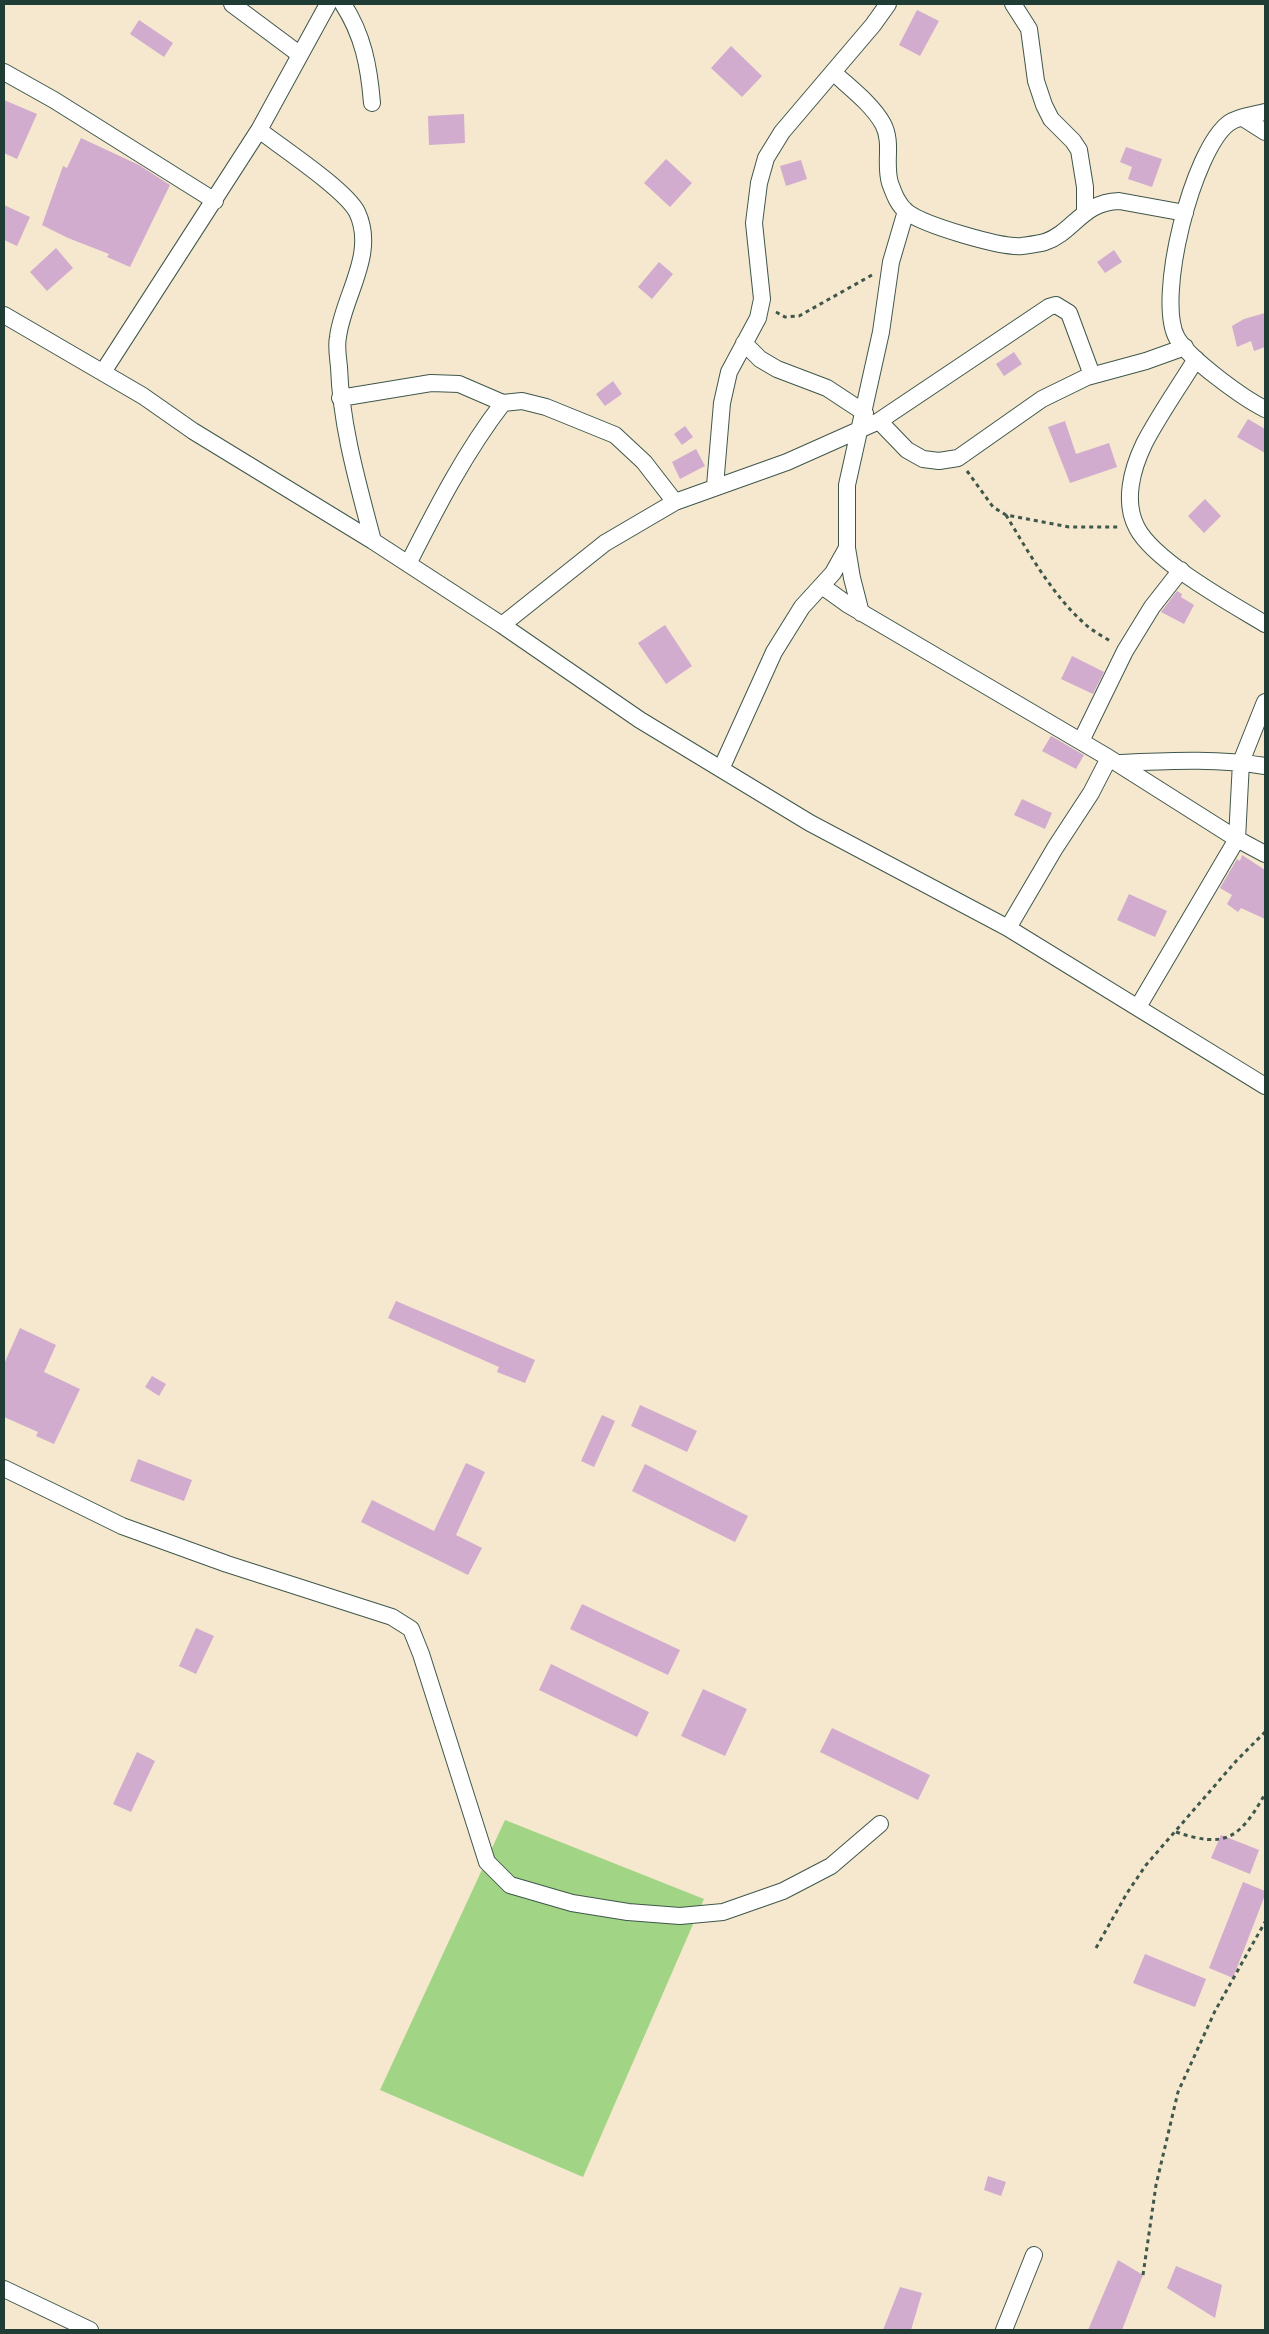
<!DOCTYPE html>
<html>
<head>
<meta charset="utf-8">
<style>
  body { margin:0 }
  #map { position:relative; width:1269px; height:2334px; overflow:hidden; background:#f5e8ce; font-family:"Gochi Hand",sans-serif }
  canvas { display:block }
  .frame { position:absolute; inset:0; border:5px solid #1f3d34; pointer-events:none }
</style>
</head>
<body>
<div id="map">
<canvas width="1269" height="2334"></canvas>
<div class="frame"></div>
</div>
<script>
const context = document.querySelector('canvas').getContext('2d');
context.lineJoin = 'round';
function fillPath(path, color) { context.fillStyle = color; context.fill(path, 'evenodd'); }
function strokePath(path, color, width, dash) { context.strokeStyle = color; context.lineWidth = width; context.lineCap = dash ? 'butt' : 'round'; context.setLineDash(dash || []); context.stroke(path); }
const green = new Path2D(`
  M505,1820l199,79 -121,278 -203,-87z`);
const building = new Path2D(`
  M917,10l22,11 -19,35 -21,-11z
  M139,20l34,23 -9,14 -34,-23z
  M731,46l31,30 -20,21 -31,-29z
  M4,100l33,14 -20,45 -13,-6z
  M464,114l1,29 -36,2 -1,-29z
  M81,138l58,27 31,20 -40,82 -23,-10 2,-3 -41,-16 -26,-13 21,-59 4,2z
  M1126,147l36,12 -10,28 -24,-8 4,-12 -12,-5z
  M666,159l26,24 -22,24 -26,-24z
  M801,160l6,19 -21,7 -6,-20z
  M4,205l26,12 -13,29 -13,-6z
  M56,248l17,20 -26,23 -17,-19z
  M1114,250l8,12 -17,11 -8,-11z
  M659,262l14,12 -21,25 -14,-12z
  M1265,313v34l-11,4 -3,-10 -14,6 -5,-21 12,-7z
  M1014,352l8,12 -18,12 -8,-12z
  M613,381l9,13 -17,12 -9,-12z
  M1248,419l17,10v24l-28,-16z
  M1065,421l11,33 33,-11 8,24 -47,16 -22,-56z
  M685,426l8,11 -11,8 -8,-11z
  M696,449l9,17 -25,13 -8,-17z
  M1205,499l16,17 -17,17 -16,-17z
  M1177,591l5,3 -1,3 13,8 -10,19 -23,-12z
  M665,625l27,41 -26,18 -28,-41z
  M1072,656l32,16 -11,22 -32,-15z
  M1051,736l33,19 -8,14 -34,-18z
  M1022,799l30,14 -7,16 -31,-14z
  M1242,855l23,15v49l-24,-11 -3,4 -11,-8 5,-9 -12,-7 17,-29 3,2z
  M1129,894l38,17 -12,26 -38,-17z
  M396,1301l139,59 -10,23 -28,-11 2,-5 -111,-49z
  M20,1328l36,17 -12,27 36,17 -26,55 -18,-8 2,-4 -34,-15v-53z
  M152,1376l14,8 -7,12 -14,-9z
  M640,1405l57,26 -10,21 -56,-26z
  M602,1415l13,6 -21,46 -13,-6z
  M138,1459l54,21 -8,21 -54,-20z
  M466,1463l19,9 -29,63 26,13 -14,27 -107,-53 11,-22 62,31z
  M645,1464l103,52 -13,26 -103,-51z
  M582,1604l98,46 -12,25 -98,-46z
  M196,1628l18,8 -18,38 -17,-8z
  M551,1664l98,48 -12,25 -98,-47z
  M703,1689l44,20 -22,47 -44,-20z
  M832,1728l98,47 -12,25 -98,-48z
  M137,1752l18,9 -24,51 -18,-8z
  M1221,1835l38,15 -9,24 -39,-16z
  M1243,1882l22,9v4l-32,83 -24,-10z
  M1145,1954l61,25 -11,28 -62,-24z
  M988,2176l18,6 -5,14 -17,-6z
  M1118,2260l25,15 -21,55h-34z
  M1176,2266l46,19 -7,33 -48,-30z
  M900,2287l22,6 -11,37h-28z`);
const path = new Path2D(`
  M776,312l9,5 14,-1 73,-41
  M967,471l26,36 13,8 63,12h50
  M1006,515c23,38 46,80 80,110 8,7 18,12 26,17
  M1176,1832c50,17 64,6 89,-38
  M1096,1948l31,-55 19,-28 91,-105 28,-28
  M1143,2275l13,-90 22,-93 37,-81 50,-89`);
const street = new Path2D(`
  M232,4l67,50
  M343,4c20,31 26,62 29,99
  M1013,4l16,25 7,52 8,24 7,14 22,22 6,9 6,37v24
  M4,72l50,28 161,101
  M833,72c16,15 39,32 50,52 10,19 1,39 7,59 4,11 8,22 17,29 17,13 94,36 115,34 7,-1 16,-2 23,-4 29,-10 37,-40 74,-41l66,12
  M1265,112c-11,3 -26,4 -36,11 -36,26 -74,176 -52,215 12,21 66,60 88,71
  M1243,118l22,14
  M259,130c22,17 87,60 98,82 20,42 -14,84 -19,125 -2,9 0,20 1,30 2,59 19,117 34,174
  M4,315l139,81 50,35 180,110 129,84 138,95 170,103 198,105 257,158
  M744,343l16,16 17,10 50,19 38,25
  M1196,359c-17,28 -37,56 -52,85 -12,25 -21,58 -7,84 18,34 95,76 128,96
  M103,372l156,-242 69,-126
  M340,398l91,-15 28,1 44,19
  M879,421l28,29 16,9 16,2 19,-3 84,-59 45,-22 59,-16 39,-14
  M715,486l7,-83 7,-31 29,-54 4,-19 -8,-76 5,-40 7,-25 16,-26 91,-107 15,-21
  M847,548l5,30 9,35
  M408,564c28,-55 57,-112 95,-161l19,-2 24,6 69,28 29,27 31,40
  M822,586l25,18 262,154 128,81 28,15
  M502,625l103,-82 70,-41 112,-40 92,-41 170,-114 7,-2 13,8 23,62
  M1081,741l44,-90 27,-44 29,-37
  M1118,763c49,-2 98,-5 147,3
  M721,769l53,-117 28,-45 31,-34 14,-25v-63l34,-153 10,-70 15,-51
  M1008,928l47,-80 36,-55 18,-35
  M1138,1007l99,-168 4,-77 24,-60
  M4,1468l118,58 105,38 165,53 19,12 10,25 66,208 23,23 62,18 56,9 52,4 43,-4 60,-21 48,-25 49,-42
  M4,2289l86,41
  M1004,2330l30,-75`);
fillPath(green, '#a1d484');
fillPath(building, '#d1acce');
strokePath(street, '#3f574b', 18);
strokePath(path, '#3f574b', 3, [4, 4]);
strokePath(street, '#fff', 16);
</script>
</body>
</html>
